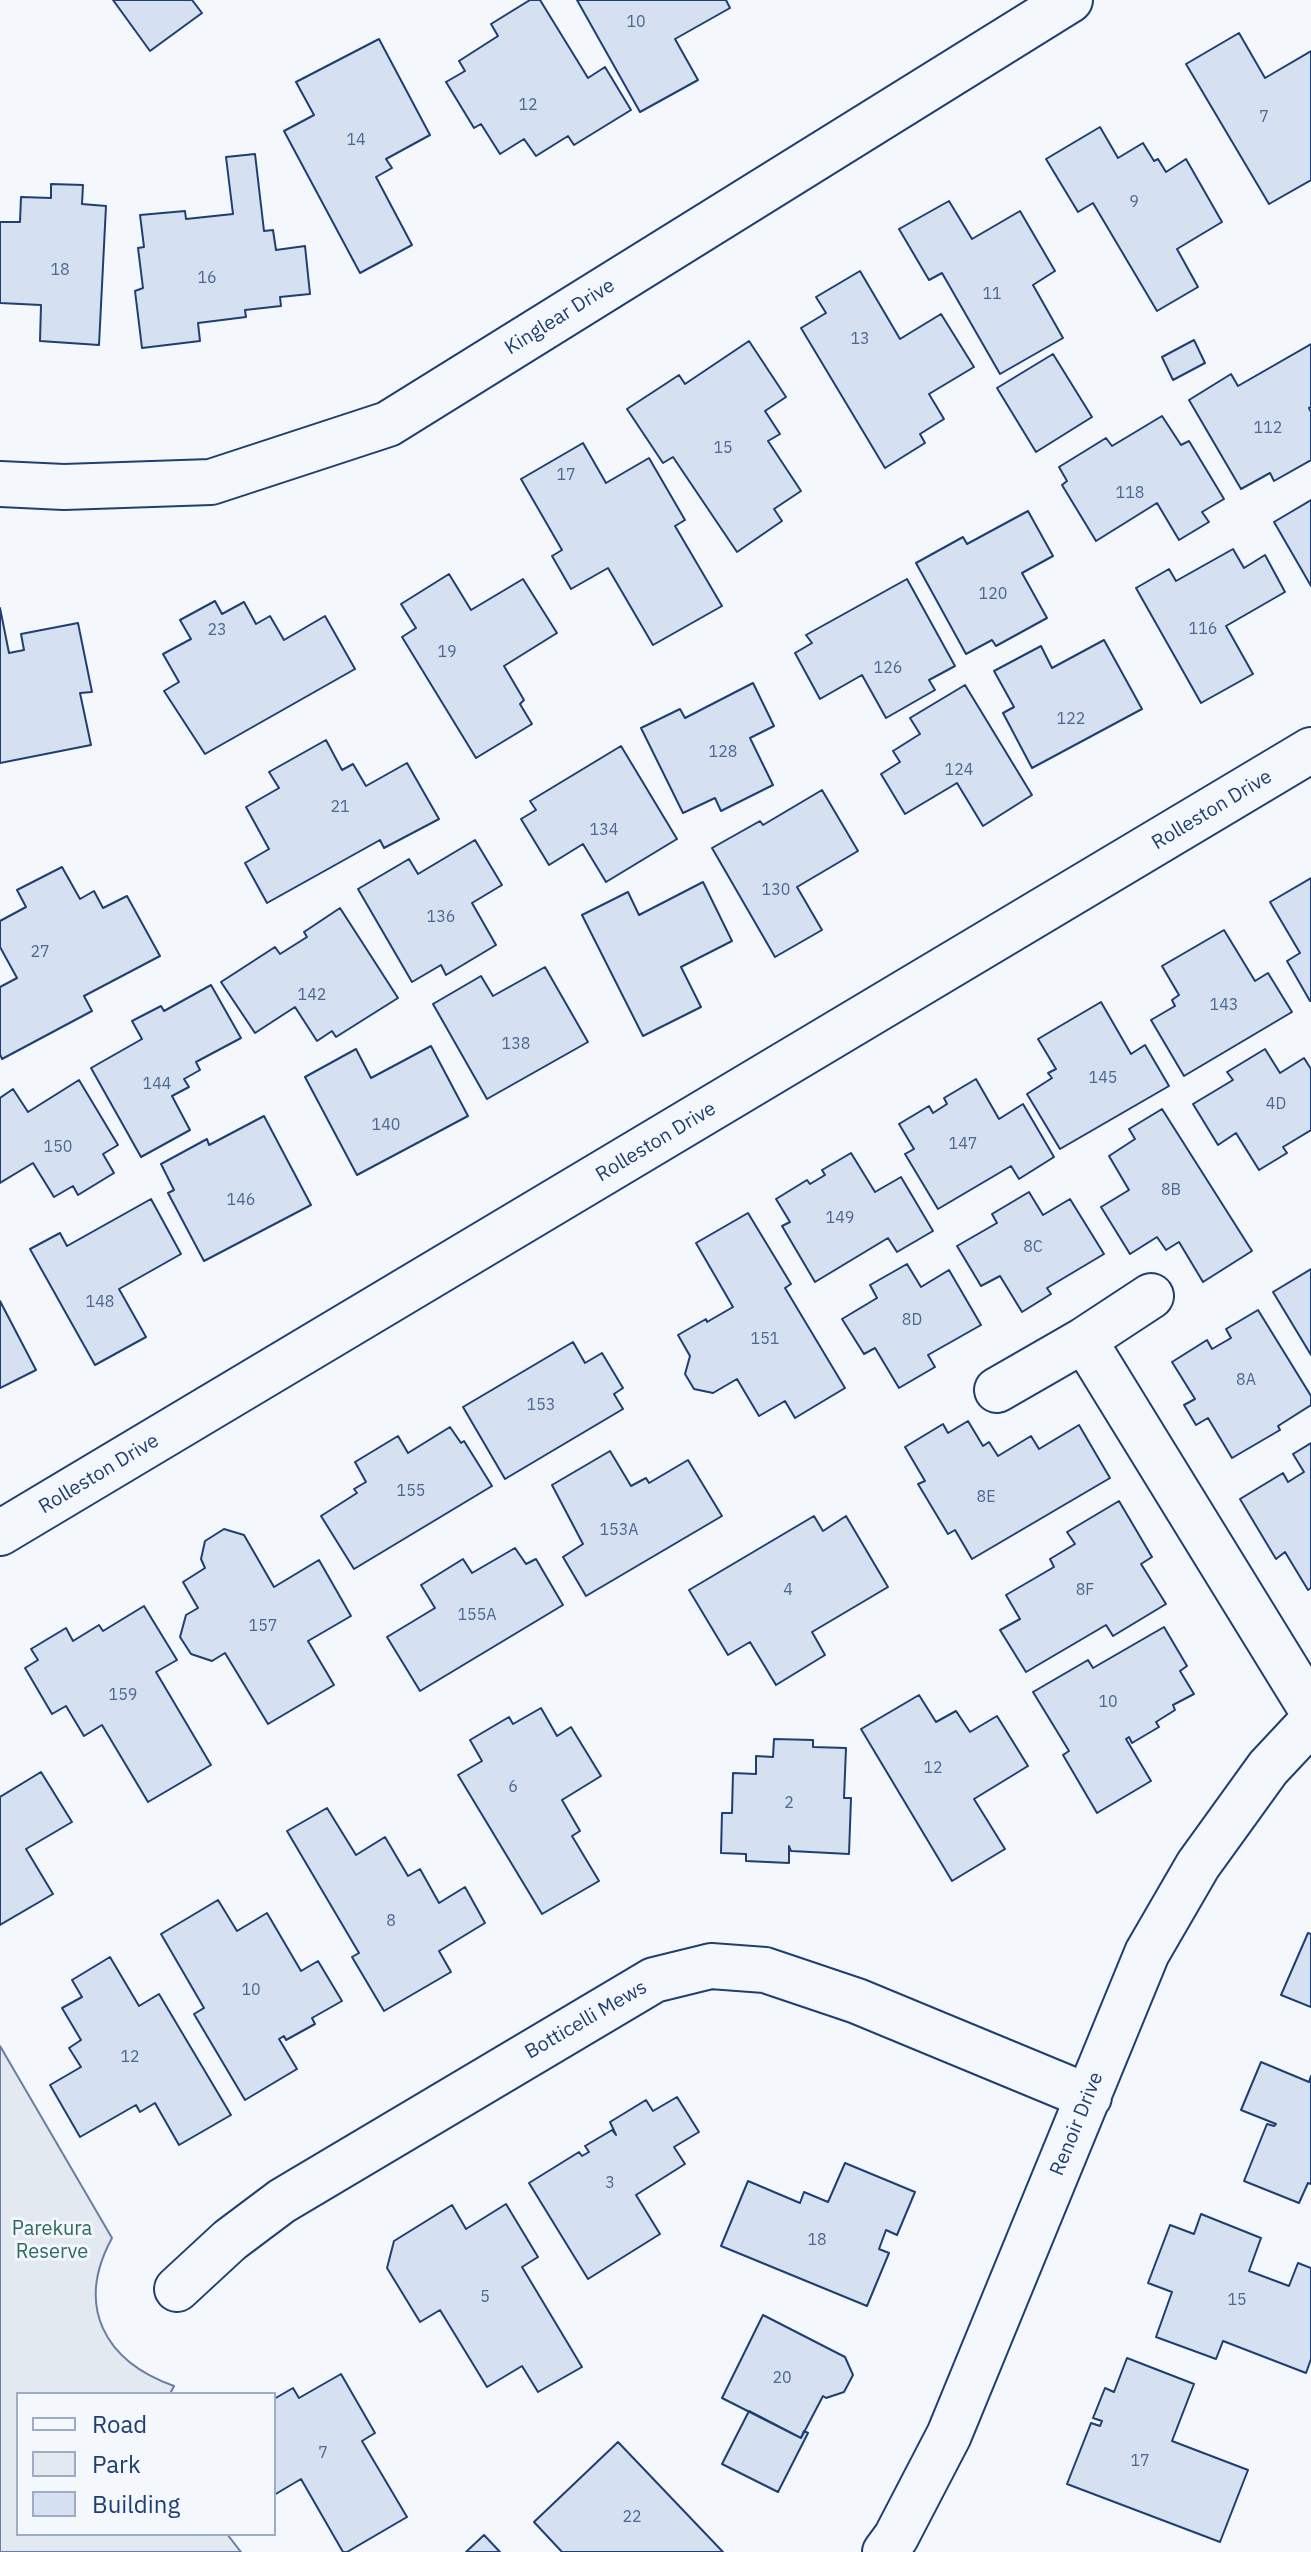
<!DOCTYPE html>
<html>
<head>
<meta charset="utf-8">
<style>
  body { margin:0 }
  #map { position:relative; width:1311px; height:2552px; overflow:hidden; background:#f4f7fb; font-family:"IBM Plex Sans",sans-serif }
  canvas { display:block }
  .legend { position:absolute; left:16px; top:2392px; width:260px; height:144px; box-sizing:border-box; background:#f4f7fb; border:2px solid #9eadc5; margin:0; padding:10px 14px; list-style:none; font-size:24px; color:#1d3f73 }
  .legend li { display:flex; align-items:center; gap:16px; height:40px }
  .legend b { width:40px; border:2px solid #9eadc5 }
</style>
</head>
<body>
<div id="map">
<canvas width="1311" height="2552"></canvas>
<ul class="legend">
<li><b style="height:10px;background:#f4f7fb"></b>Road</li>
<li><b style="height:22px;background:#e3e9f0"></b>Park</li>
<li><b style="height:22px;background:#d5e0f0"></b>Building</li>
</ul>
</div>
<script>
const context = document.querySelector('canvas').getContext('2d');
context.lineJoin = 'round';
function fillPath(path, color) { context.fillStyle = color; context.fill(path, 'evenodd'); }
function strokePath(path, color, width, dash) { context.strokeStyle = color; context.lineWidth = width; context.lineCap = dash ? 'butt' : 'round'; context.setLineDash(dash || []); context.stroke(path); }
function write(font, color, halo, rows, align = 'center') {
  context.font = font + ' "IBM Plex Sans",sans-serif'; context.lineWidth = 6; context.setLineDash([]); context.textBaseline = 'middle'; context.strokeStyle = halo; context.fillStyle = color; for (const [text, x, y, turn = 0] of rows) {
    context.save(); context.translate(x, y); context.rotate((+turn || 0) * Math.PI / 180); context.textAlign = isNaN(turn) ? turn : align; if (halo) context.strokeText(text, 0, 0); context.fillText(text, 0, 0); context.restore();
  }
}
const green = new Path2D(`
  M0,2046l112,192c-37,68 -8,123 62,148l-4,8h-152v140h209l14,18h-241z`);
const building = new Path2D(`
  M113,0h79l10,13 -52,38z
  M530,0h10l48,78 17,-11 26,43 -57,35 -6,-9 -32,20 -12,-17 -24,15 -19,-30 -7,4 -28,-46 19,-11 -6,-10 39,-25 -7,-12z
  M577,0h149l4,8 -55,31 23,41 -58,32z
  M1239,33l26,45 46,-27v129l-42,24 -83,-140z
  M379,39l51,96 -44,24 6,9 -16,9 36,68 -52,28 -76,-142 30,-16 -18,-33z
  M1100,127l18,31 25,-15 11,18 4,-2 8,13 20,-13 36,63 -45,27 21,38 -41,24 -64,-108 -15,9 -32,-53z
  M255,154l9,77 9,-1 3,20 29,-4 5,48 -30,3 1,9 -36,4 1,7 -48,6 2,18 -58,7 -7,-57 8,-3 -5,-40 6,-1 -4,-32 45,-4 1,8 47,-5 -7,-57z
  M51,184l32,1 -1,19 24,2 -7,139 -59,-4 1,-36 -41,-2v-81h20l1,-25 30,1z
  M949,201l23,38 48,-28 35,60 -22,14 30,53 -63,36 -58,-101 -13,7 -30,-51z
  M860,271l40,68 41,-25 33,53 -45,27 15,25 -24,15 5,9 -40,25 -84,-140 25,-15 -10,-16z
  M1194,340l11,23 -32,17 -11,-23z
  M749,341l37,56 -21,14 15,23 -12,7 33,50 -27,18 8,12 -45,31 -64,-95 -10,6 -36,-54 52,-34 6,9z
  M1311,344v63l-2,1 2,4v48l-37,21 -4,-8 -29,16 -52,-89 42,-26 7,12z
  M1053,354l39,63 -56,35 -39,-64z
  M1162,416l19,29 8,-4 35,58 -22,13 7,10 -30,18 -22,-37 -61,38 -34,-56 5,-4 -8,-14 47,-29 6,8z
  M583,443l23,40 43,-25 36,62 -10,6 47,80 -69,39 -45,-77 -37,21 -19,-33 10,-6 -41,-71z
  M1311,500v86l-37,-64z
  M1028,511l25,45 -31,17 25,45 -51,28 -4,-6 -26,14 -50,-91 47,-26 4,7z
  M1233,549l11,19 21,-13 20,37 -59,34 27,48 -52,29 -65,-115 33,-19 7,12z
  M449,574l22,36 52,-31 34,54 -53,33 20,34 -4,4 12,20 -56,34 -74,-121 14,-9 -15,-24z
  M907,579l48,87 -26,14 6,10 -49,28 -24,-43 -42,24 -25,-46 17,-10 -6,-8z
  M215,601l7,13 22,-12 12,22 14,-8 14,24 41,-24 30,53 -150,85 -41,-63 15,-9 -16,-28 28,-15 -11,-19z
  M0,608l9,45 15,-3 -3,-16 57,-11 14,69 -12,1 11,52 -91,18z
  M1104,640l38,69 -110,59 -29,-55 11,-6 -20,-36 47,-25 11,22z
  M753,683l21,43 -24,12 23,47 -52,26 -6,-13 -32,15 -42,-85 39,-19 5,9z
  M965,685l67,110 -49,31 -26,-43 -52,31 -24,-40 19,-12 -7,-11 27,-17 -10,-16z
  M326,740l16,30 11,-6 13,22 41,-23 32,56 -55,29 -4,-8 -113,63 -22,-40 24,-14 -23,-42 33,-19 -10,-16z
  M621,746l56,93 -71,43 -23,-38 -34,21 -28,-46 15,-9 -6,-9z
  M822,790l36,61 -61,36 25,43 -47,27 -63,-109 48,-27 3,4z
  M475,840l27,45 -30,18 24,42 -50,30 -5,-10 -29,17 -54,-93 51,-30 9,15z
  M62,867l18,32 14,-8 9,17 24,-12 33,60 -76,40 8,15 -90,48 -2,-5v-67l17,-9 -17,-31v-26l26,-14 -9,-17z
  M1311,878v123h-1l-23,-40 13,-8 -30,-51z
  M703,882l29,59 -51,26 20,40 -58,29 -61,-121 46,-23 11,23z
  M340,908l58,90 -62,39 -4,-6 -15,10 -22,-34 -40,26 -34,-51 54,-35 5,7 27,-17 -3,-5z
  M1224,930l31,51 13,-8 24,39 -108,64 -33,-56 24,-14 -3,-6 7,-5 -17,-29z
  M545,967l43,75 -101,57 -54,-95 48,-28 12,20z
  M211,985l30,53 -45,24 4,8 -16,9 5,8 -17,9 18,34 -49,27 -50,-89 51,-29 -10,-18 29,-15 3,5z
  M1101,1002l30,52 14,-9 24,41 -109,63 -33,-55 25,-16 -4,-5 8,-4 -18,-30z
  M431,1046l37,70 -111,59 -52,-98 51,-28 15,29z
  M1265,1049l15,24 24,-15 7,11v61l-28,17 4,6 -28,17 -23,-37 -18,12 -25,-41 40,-24 -6,-8z
  M976,1079l23,40 24,-15 31,53 -35,22 -8,-13 -73,43 -33,-55 9,-5 -15,-25 30,-18 4,7 14,-9 -3,-6z
  M79,1080l39,65 -15,9 11,19 -36,22 -5,-9 -19,11 -21,-34 -33,20v-85l13,-9 15,23z
  M1162,1109l90,142 -49,31 -24,-40 -13,8 -9,-13 -27,17 -29,-47 28,-17 -20,-34 26,-17 -6,-10z
  M264,1116l47,89 -107,56 -36,-68 6,-3 -13,-26 46,-25 2,6z
  M851,1153l24,39 26,-15 32,54 -36,21 -9,-14 -73,44 -33,-56 8,-4 -14,-23 31,-19 3,4 15,-9 -3,-5z
  M1029,1192l14,23 27,-16 34,55 -57,34 4,6 -29,18 -22,-36 -19,10 -24,-40 40,-23 -5,-9z
  M151,1199l30,55 -62,35 27,48 -51,28 -65,-116 30,-16 7,13z
  M748,1213l43,71 -6,4 60,100 -50,30 -10,-17 -26,15 -22,-37 -24,14 -19,-4 -9,-15 5,-18 -12,-21 28,-16 1,3 26,-15 -37,-64z
  M907,1264l14,23 28,-17 32,55 -53,30 7,12 -36,21 -24,-40 -11,6 -22,-35 35,-21 -7,-13z
  M1311,1269v86l-38,-63z
  M0,1301l36,69 -36,18z
  M1258,1310l53,86v9l-33,21 2,4 -48,28 -24,-40 -12,7 -12,-20 11,-6 -23,-37 35,-22 5,9 19,-11 -5,-9z
  M573,1342l12,21 17,-10 21,35 -9,6 9,15 -118,70 -42,-72z
  M968,1421l15,25 6,-4 9,14 33,-20 8,13 40,-24 31,53 -138,81 -17,-29 -7,4 -30,-50 7,-3 -20,-34 38,-23 5,9z
  M450,1427l11,16 3,-2 28,45 -138,83 -33,-53 36,-23 -3,-4 12,-7 -11,-20 43,-26 10,17z
  M1311,1443v145l-3,2 -23,-38 -9,7 -36,-60 43,-26 5,9 16,-10 -11,-18z
  M610,1451l21,35 15,-8 3,5 39,-23 34,56 -136,80 -23,-39 20,-13 -31,-59z
  M1119,1501l33,56 -11,7 25,40 -53,32 -7,-11 -80,47 -26,-42 20,-11 -14,-24 48,-28 -4,-8 25,-15 -8,-12z
  M814,1516l9,15 23,-15 42,71 -76,45 13,23 -49,30 -26,-43 -22,13 -39,-65z
  M224,1529l20,6 30,52 45,-27 32,56 -43,25 26,44 -66,39 -43,-71 -13,8 -21,-7 -11,-17 6,-22 12,-7 -15,-26 22,-14 -4,-9 4,-18z
  M515,1548l11,16 10,-5 27,46 -143,86 -33,-54 48,-29 -14,-23 42,-26 9,14z
  M144,1606l33,54 -21,12 55,93 -63,37 -46,-77 -18,11 -18,-30 -14,8 -27,-46 13,-8 -7,-11 35,-21 7,13 26,-16 4,6z
  M1164,1627l23,39 -7,5 14,23 -21,11 2,5 -19,12 3,5 -27,16 -3,-6 -3,2 25,42 -54,32 -34,-58 6,-4 -36,-59 55,-32 5,8z
  M919,1695l17,27 20,-11 14,21 27,-16 31,50 -54,33 31,50 -53,32 -91,-152z
  M541,1708l16,28 14,-9 30,49 -39,24 18,31 -8,5 27,45 -57,33 -84,-139 24,-14 -12,-21 39,-23 4,7z
  M774,1739l39,1v7l33,1 -2,50h7l-2,56 -58,-3 -2,-5v17l-43,-2v-7l-25,-1 1,-40h10l1,-40 23,1v-18l17,1z
  M41,1772l31,50 -46,27 27,45 -53,31v-128z
  M327,1808l29,47 29,-18 23,39 12,-7 19,34 26,-16 20,36 -46,28 12,21 -67,39 -32,-54 7,-4 -72,-122z
  M218,1900l19,31 30,-18 34,58 17,-10 24,40 -30,17 3,6 -29,16 -2,-4 -5,3 18,30 -52,31 -51,-86 10,-6 -43,-74z
  M1308,1933l3,1v73l-30,-12z
  M110,1957l29,49 20,-12 72,121 -52,30 -24,-42 -15,9 -4,-7 -56,32 -30,-52 31,-18 -12,-19 12,-8 -19,-32 20,-11 -10,-17z
  M1261,2062l48,20 2,-6v108l-3,-1 -9,20 -55,-22 23,-57 7,2 2,-2 -35,-14z
  M677,2097l22,35 -25,15 11,17 -49,31 24,39 -72,45 -59,-96 50,-31 3,4 7,-4 -4,-6 27,-16 4,5 -6,-13 36,-22 7,11z
  M845,2163l70,29 -18,43 -11,-5 -7,19 10,4 -22,53 -146,-60 27,-65 52,22 4,-11 24,10z
  M506,2204l32,53 -16,10 60,100 -44,25 -16,-26 -35,21 -47,-77 -20,12 -33,-54 7,-27 58,-36 14,24z
  M1201,2214l60,24 -12,33 40,15 9,-23 13,5v91l-5,14 -83,-32 -7,18 -60,-22 16,-45 -24,-9 22,-58 24,9z
  M763,2315l82,42 8,18 -9,17 -18,6 -3,-2 -22,42 -79,-40z
  M1127,2358l67,26 -22,57 76,29 -28,72 -153,-58 24,-61 9,3 2,-5 -9,-3 12,-30 9,4z
  M341,2374l34,59 -13,8 45,76 -60,35h-4l-42,-73 -27,16v-96l19,-11 6,10z
  M749,2411l52,27 3,-7 4,2 -30,59 -56,-28z
  M618,2442l105,110h-161l-28,-30z
  M484,2535l16,17h-34z`);
const minor = new Path2D(`
  M0,484l64,3 147,-5 177,-58 682,-424
  M1084,1340l227,369
  M997,1390l87,-50 67,-44
  M177,2289l53,-49 52,-39 372,-221 57,-14 54,4 92,31 232,96
  M885,2552l11,-15 53,-102 198,-482 51,-88 70,-97 43,-46`);
const secondary = new Path2D(`
  M0,1533l1311,-783`);
const numberNames = [
  ["10",636,22],
  ["12",528,105],
  ["7",1264,117],
  ["14",356,140],
  ["9",1134,202],
  ["18",60,270],
  ["16",207,278],
  ["11",992,294],
  ["13",860,339],
  ["112",1268,428],
  ["15",723,448],
  ["17",566,475],
  ["118",1130,493],
  ["120",993,594],
  ["116",1203,629],
  ["23",217,630],
  ["19",447,652],
  ["126",888,668],
  ["122",1071,719],
  ["128",723,752],
  ["124",959,770],
  ["21",340,807],
  ["134",604,830],
  ["130",776,890],
  ["136",441,917],
  ["27",40,952],
  ["142",312,995],
  ["143",1224,1005],
  ["138",516,1044],
  ["145",1103,1078],
  ["144",157,1084],
  ["4D",1276,1104],
  ["140",386,1125],
  ["147",963,1144],
  ["150",58,1147],
  ["8B",1171,1190],
  ["146",241,1200],
  ["149",840,1218],
  ["8C",1033,1247],
  ["148",100,1302],
  ["8D",912,1320],
  ["151",765,1339],
  ["8A",1246,1380],
  ["153",541,1405],
  ["155",411,1491],
  ["8E",986,1497],
  ["153A",619,1530],
  ["4",788,1590],
  ["8F",1085,1590],
  ["155A",477,1615],
  ["157",263,1626],
  ["159",123,1695],
  ["10",1108,1702],
  ["12",933,1768],
  ["6",513,1787],
  ["2",789,1803],
  ["8",391,1921],
  ["10",251,1990],
  ["12",130,2057],
  ["3",610,2183],
  ["18",817,2240],
  ["5",485,2297],
  ["15",1237,2300],
  ["20",782,2378],
  ["7",323,2453],
  ["17",1140,2461],
  ["22",632,2517]
];
const streetNames = [
  ["Kinglear Drive",560,317,-32],
  ["Rolleston Drive",1212,810,-31],
  ["Rolleston Drive",656,1142,-31],
  ["Rolleston Drive",99,1474,-31],
  ["Botticelli Mews",586,2020,-30],
  ["Renoir Drive",1077,2124,-68]
];
const parkNames = [
  ["Parekura",52,2229],
  ["Reserve",52,2252]
];
fillPath(green, '#e3e9f0');
strokePath(green, '#687fa3', 2);
fillPath(building, '#d5e0f0');
strokePath(building, '#1d3f73', 2);
strokePath(minor, '#1d3f73', 48);
strokePath(secondary, '#1d3f73', 48);
strokePath(minor, '#f4f7fb', 44);
strokePath(secondary, '#f4f7fb', 44);
write('16px', '#4b6792', null, numberNames);
write('20px', '#1d3f73', '#f4f7fb', streetNames);
write('20px', '#2c6c60', '#f4f7fb', parkNames);
</script>
</body>
</html>
